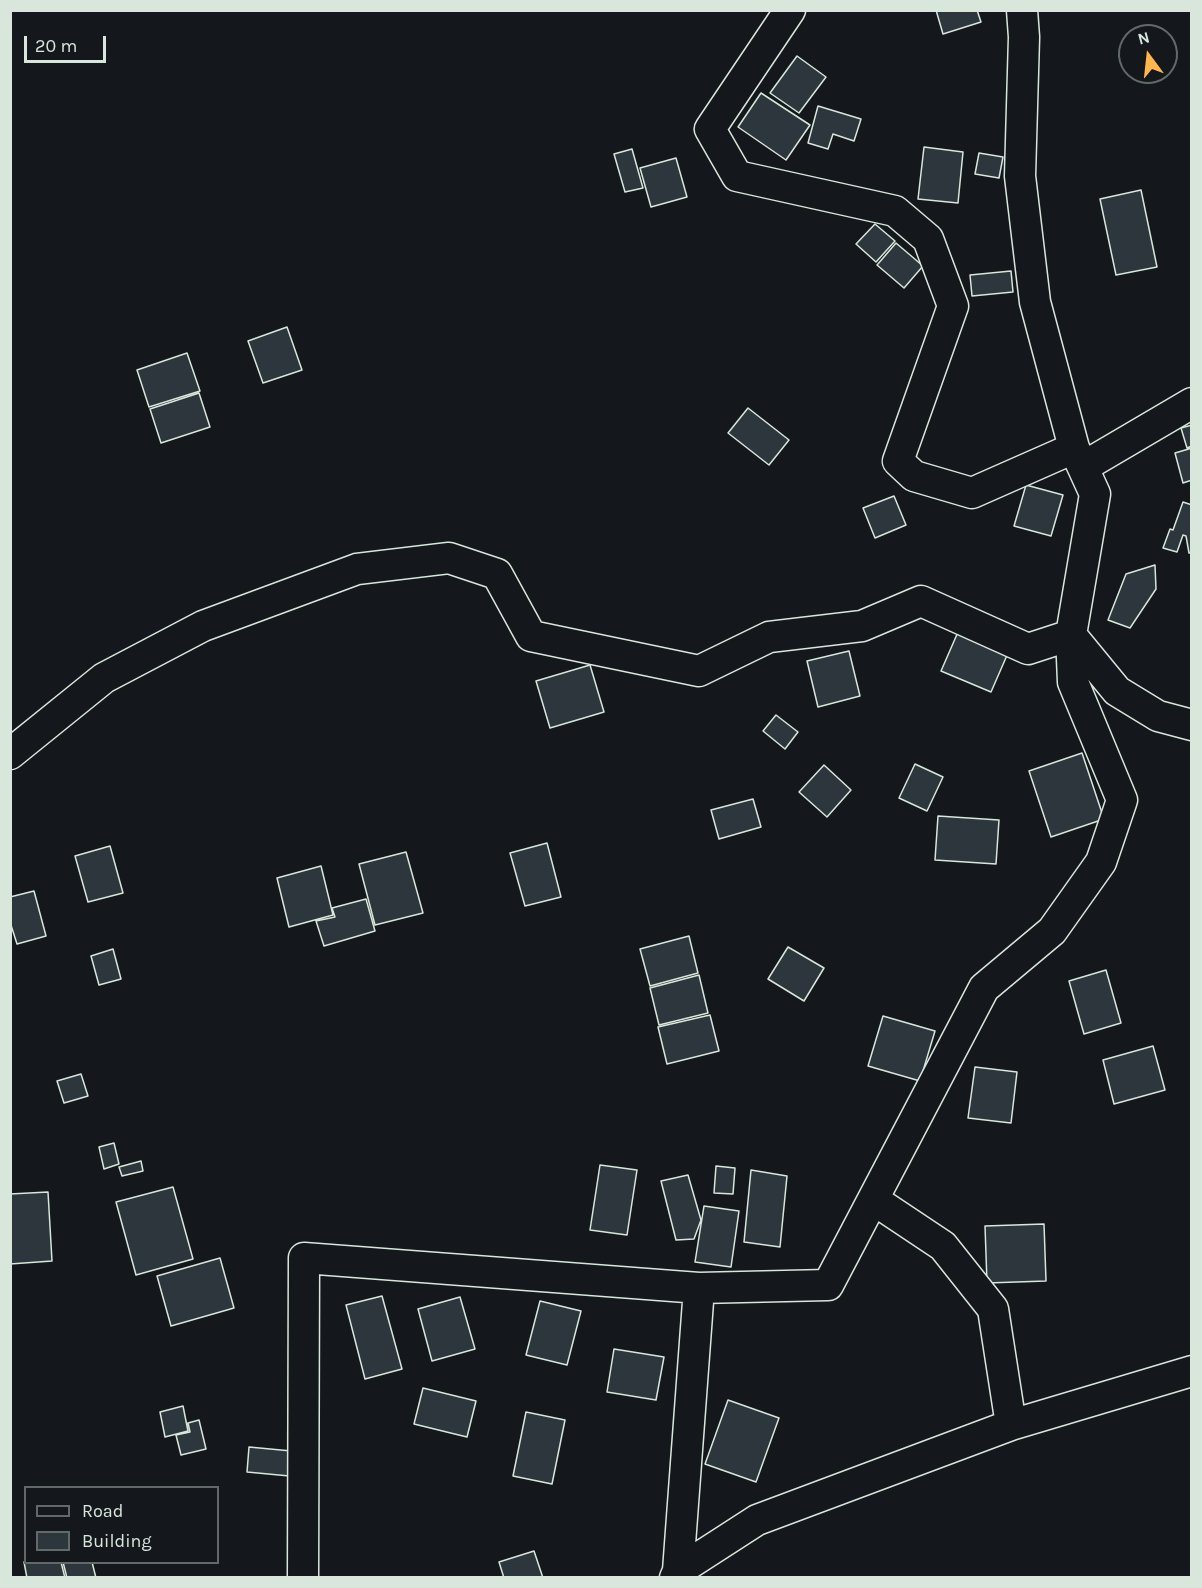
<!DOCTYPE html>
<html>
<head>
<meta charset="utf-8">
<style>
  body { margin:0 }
  #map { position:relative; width:1202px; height:1588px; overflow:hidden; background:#14181c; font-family:Karla,sans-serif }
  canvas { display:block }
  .frame { position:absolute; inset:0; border:12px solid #d8e6dc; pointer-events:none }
  .legend { position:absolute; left:24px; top:1486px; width:195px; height:78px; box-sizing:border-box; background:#14181c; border:2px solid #626a69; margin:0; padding:8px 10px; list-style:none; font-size:18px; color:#d8e6dc }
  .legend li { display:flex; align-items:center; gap:12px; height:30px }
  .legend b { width:30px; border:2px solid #626a69 }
  .north { position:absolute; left:1118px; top:24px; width:60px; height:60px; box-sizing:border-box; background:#14181c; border:2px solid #626a69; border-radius:50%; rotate:345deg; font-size:16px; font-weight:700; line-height:24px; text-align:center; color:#d8e6dc }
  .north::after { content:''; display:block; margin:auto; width:21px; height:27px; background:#ffb74d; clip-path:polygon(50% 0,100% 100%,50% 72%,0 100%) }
  .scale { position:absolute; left:24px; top:36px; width:82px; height:27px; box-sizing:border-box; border:3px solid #d8e6dc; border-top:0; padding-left:8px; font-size:18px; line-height:21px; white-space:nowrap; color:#d8e6dc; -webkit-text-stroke:4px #14181c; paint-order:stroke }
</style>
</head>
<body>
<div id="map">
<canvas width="1202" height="1588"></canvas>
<div class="frame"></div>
<ul class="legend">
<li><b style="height:8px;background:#14181c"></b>Road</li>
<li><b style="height:16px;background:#2c363c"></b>Building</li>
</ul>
<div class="north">N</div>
<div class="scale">20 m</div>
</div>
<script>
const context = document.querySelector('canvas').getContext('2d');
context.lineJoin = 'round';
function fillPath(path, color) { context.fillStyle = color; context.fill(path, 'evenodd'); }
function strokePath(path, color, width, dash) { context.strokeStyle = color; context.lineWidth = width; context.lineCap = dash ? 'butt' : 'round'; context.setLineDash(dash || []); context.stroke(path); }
const building = new Path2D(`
  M936,10h41l4,12 -38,12z
  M797,56l29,21 -27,36 -29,-20z
  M761,93l49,32 -24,35 -48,-33z
  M818,106l43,13 -7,22 -21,-7 -5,15 -20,-6z
  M924,147l39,5 -5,51 -40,-4z
  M632,149l11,39 -18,4 -11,-38z
  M979,153l24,4 -4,21 -24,-4z
  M676,158l11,39 -36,10 -11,-39z
  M1141,190l16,77 -41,8 -16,-76z
  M875,224l20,17 -19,21 -20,-18z
  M896,243l27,23 -19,22 -27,-23z
  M1011,271l2,21 -41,4 -2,-21z
  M287,327l15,43 -39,13 -15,-42z
  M187,353l13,38 -51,16 -12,-37z
  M199,393l11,34 -49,16 -11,-34z
  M748,408l41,32 -20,25 -41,-32z
  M1192,425v21l-5,2 -6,-20z
  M1192,448v32l-9,3 -8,-30z
  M1026,485l37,10 -12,41 -37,-10z
  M894,496l12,29 -31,13 -12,-30z
  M1183,502l9,3v48h-3l-3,-17 -3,-1 -6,17 -14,-4 7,-19 3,1z
  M1155,565l1,24 -26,39 -22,-8 18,-46z
  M958,632l50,21 -17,39 -50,-21z
  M849,651l11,45 -42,11 -11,-46z
  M590,665l14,47 -54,16 -14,-47z
  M776,715l22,17 -13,17 -22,-18z
  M1082,753l22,66 -53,18 -22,-66z
  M915,764l28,13 -16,34 -28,-13z
  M824,765l27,25 -24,27 -28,-25z
  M753,799l8,28 -42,12 -8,-29z
  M938,816l61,4 -3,44 -61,-4z
  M547,843l14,54 -36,9 -15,-53z
  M110,846l13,47 -35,9 -13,-46z
  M406,852l17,61 -48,12 -16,-61z
  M321,866l12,49 -44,12 -12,-49z
  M34,891l12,45 -29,8 -7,-22v-25z
  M366,899l9,32 -51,15 -8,-25 19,-4 -3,-9z
  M689,936l9,37 -48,13 -10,-37z
  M788,947l36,21 -20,33 -36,-22z
  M113,949l8,30 -22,6 -8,-29z
  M1106,970l15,53 -37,11 -15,-53z
  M699,975l9,38 -49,12 -9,-37z
  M710,1015l9,36 -52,13 -9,-37z
  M883,1016l52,15 -15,50 -52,-15z
  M1153,1046l12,44 -51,14 -11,-44z
  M975,1067l42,5 -6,51 -43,-5z
  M81,1074l7,22 -24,7 -7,-22z
  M114,1143l5,21 -15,5 -5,-22z
  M141,1161l2,10 -21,5 -3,-9z
  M600,1165l37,5 -10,65 -37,-5z
  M716,1166l19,2 -2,26 -19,-1z
  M751,1170l36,6 -7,71 -36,-5z
  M688,1175l13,45 -7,19 -18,1 -15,-59z
  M173,1187l20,72 -57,16 -20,-73z
  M48,1192l4,69 -42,3v-70z
  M704,1206l35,5 -8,56 -36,-5z
  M1044,1224l2,57 -59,2 -2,-57z
  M220,1258l14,50 -63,18 -14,-50z
  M382,1296l20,73 -37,10 -19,-74z
  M460,1297l15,52 -43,12 -14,-52z
  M540,1301l41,10 -14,54 -41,-10z
  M614,1349l50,8 -8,43 -49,-8z
  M423,1388l53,13 -9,36 -53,-13z
  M728,1400l51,18 -23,64 -51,-18z
  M183,1406l5,25 -23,6 -5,-25z
  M526,1412l39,8 -13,64 -39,-8z
  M199,1420l7,29 -25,6 -5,-20 14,-3 -2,-9z
  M249,1447l53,5 -2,25 -53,-5z
  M534,1551l9,27h-39l-5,-16z
  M24,1562h37l4,16h-38z
  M63,1562h29l4,16h-29z`);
const minor = new Path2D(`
  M790,10l-80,119 27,47 158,35 33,28 25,67 -55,155 16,15 58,17 102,-45
  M1022,10l2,27 -4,139 15,126 39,146 21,46 -24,141 46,56 41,25 34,9
  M1083,467l109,-64
  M10,754l94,-76 99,-52 154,-57 92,-11 48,16 34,62 168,35 70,-34 93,-11 59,-25 107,48 43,-14 2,47 49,118 -21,62 -49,69 -68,57 -156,297 -129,3 -395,-30 -1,320
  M874,1200l69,46 50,63 18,116
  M678,1571l79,-51 254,-95 181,-54
  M675,1578l3,-7 21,-283`);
fillPath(building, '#2c363c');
strokePath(building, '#d8e6dc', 1.5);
strokePath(minor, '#d8e6dc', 33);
strokePath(minor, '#14181c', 30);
</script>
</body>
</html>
